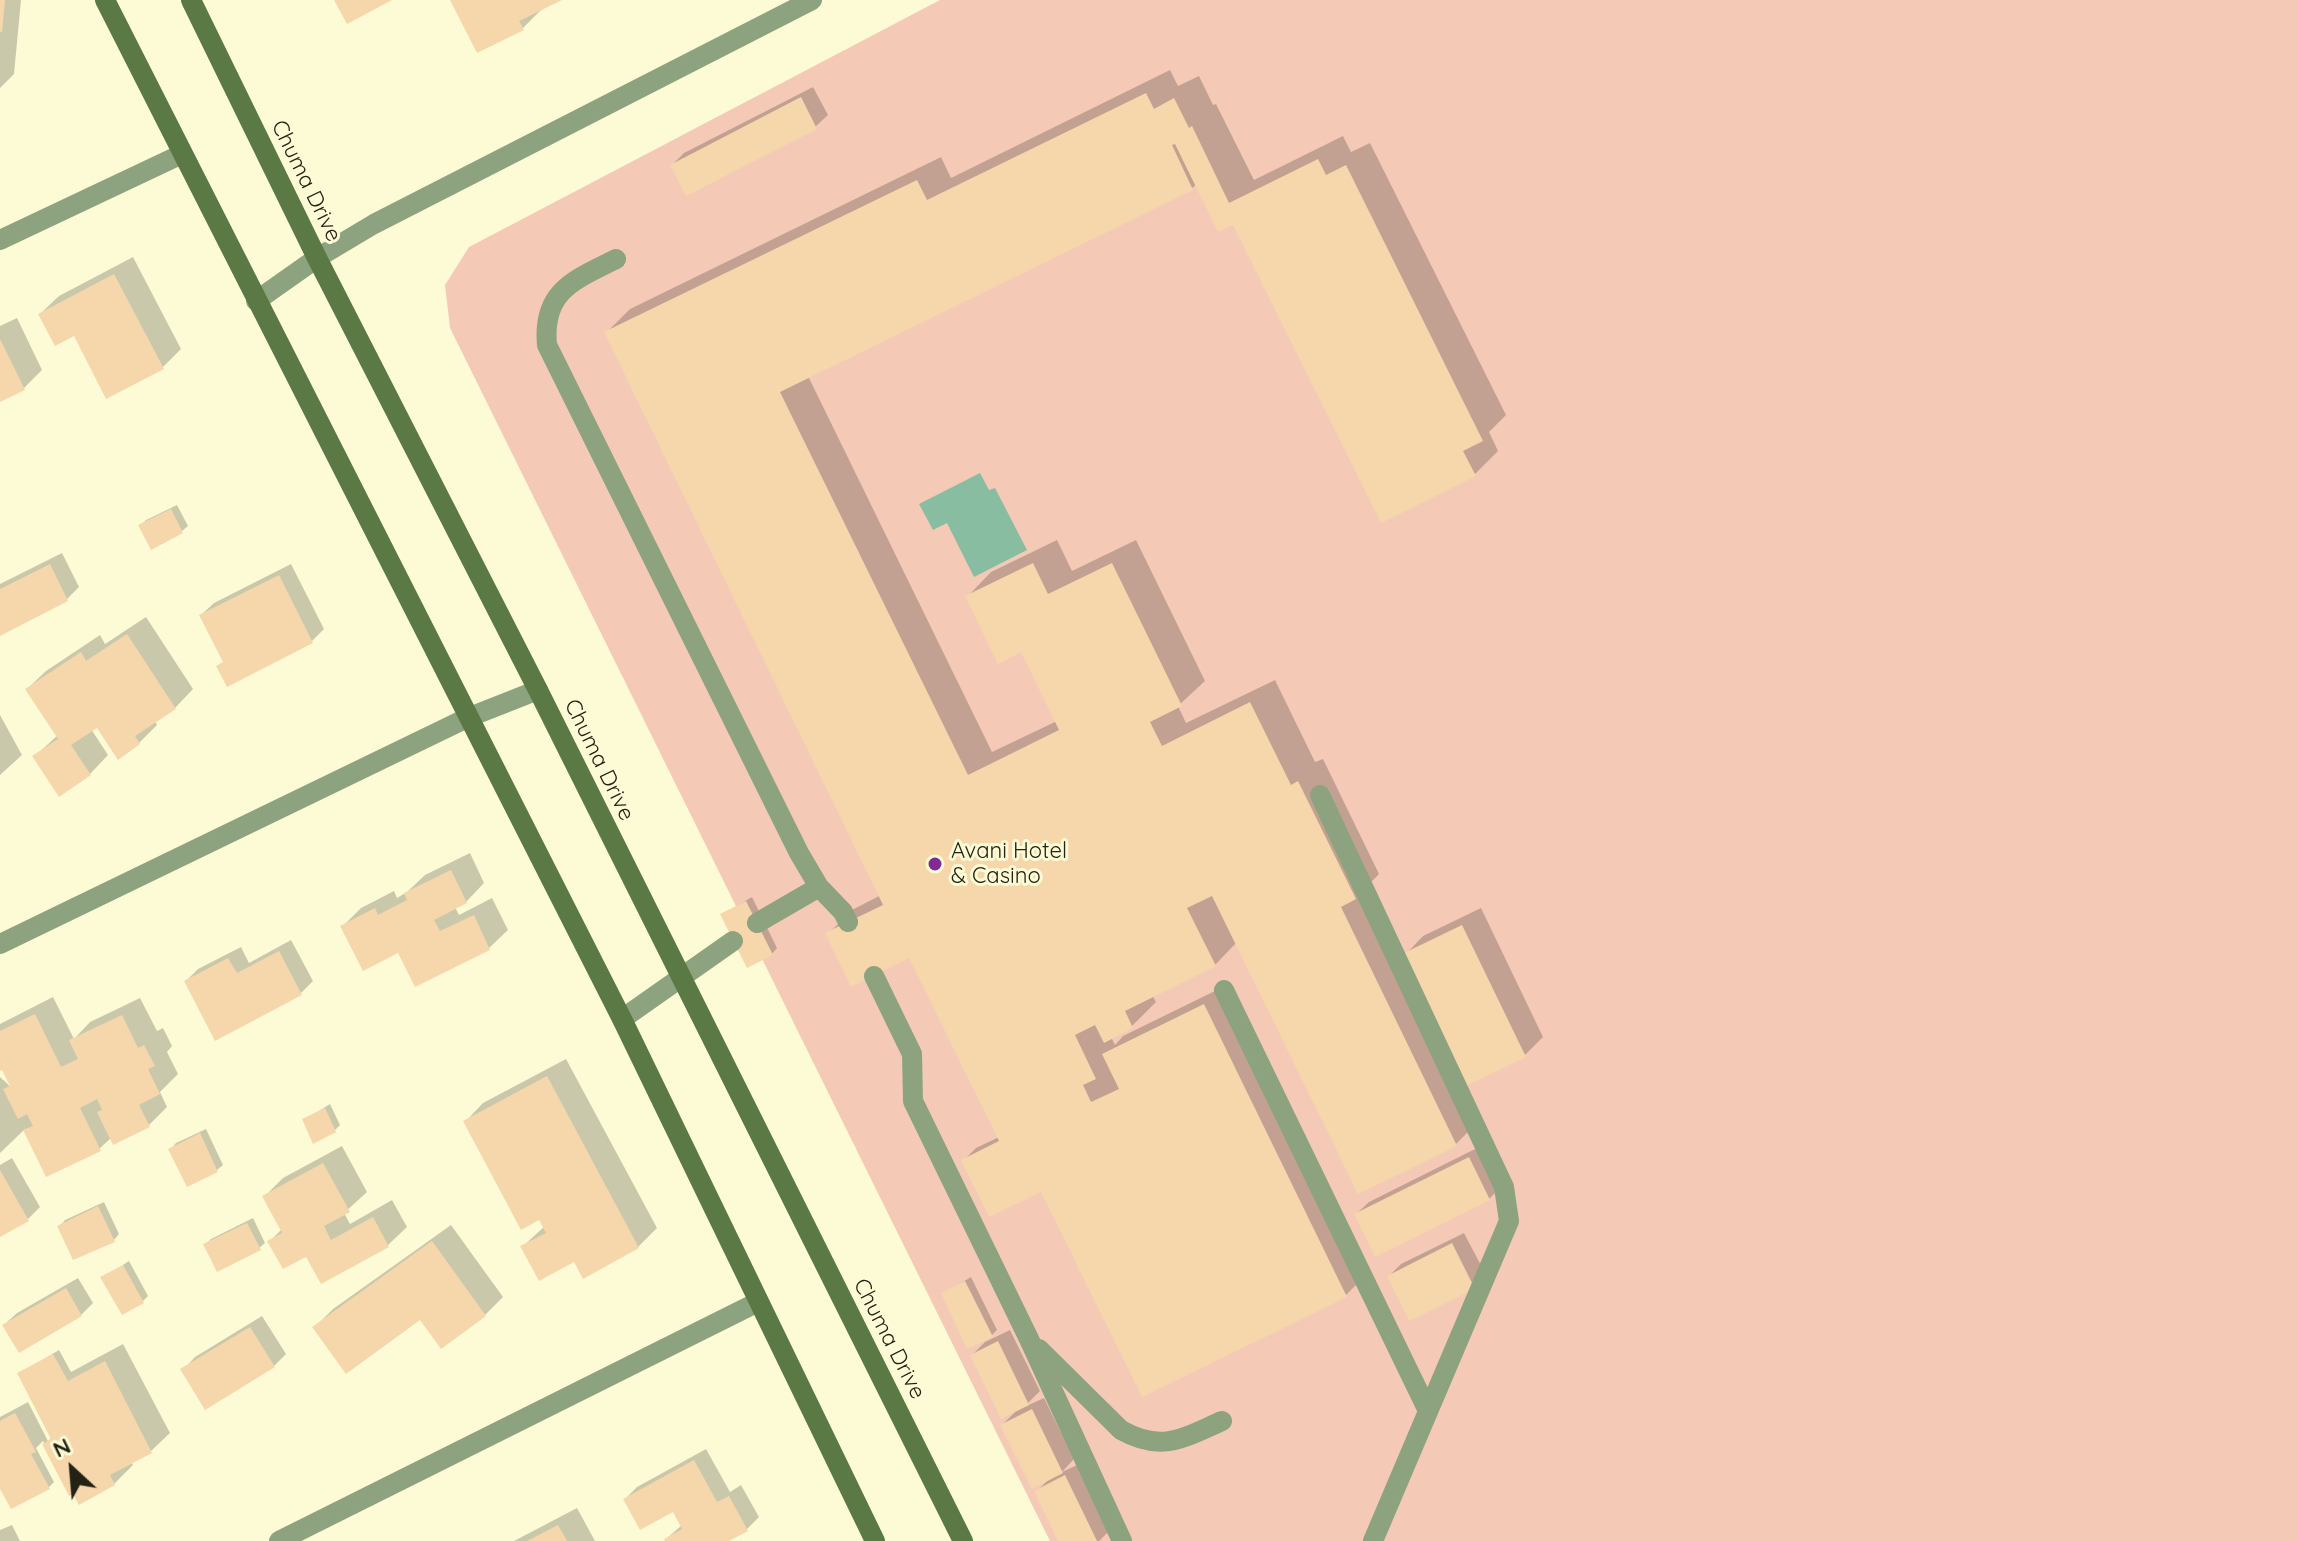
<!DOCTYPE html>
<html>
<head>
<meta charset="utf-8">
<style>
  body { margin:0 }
  #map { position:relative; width:2297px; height:1541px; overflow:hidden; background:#fdfbd6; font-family:Quicksand,sans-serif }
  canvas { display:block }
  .north { position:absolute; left:32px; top:1429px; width:80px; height:80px; -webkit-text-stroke:6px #fdfbd6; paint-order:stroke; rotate:334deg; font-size:22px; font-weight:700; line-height:32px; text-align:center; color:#232214 }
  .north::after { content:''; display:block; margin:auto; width:28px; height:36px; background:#232214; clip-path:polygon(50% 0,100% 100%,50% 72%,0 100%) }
</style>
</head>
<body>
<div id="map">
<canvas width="2297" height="1541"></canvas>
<div class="north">N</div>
</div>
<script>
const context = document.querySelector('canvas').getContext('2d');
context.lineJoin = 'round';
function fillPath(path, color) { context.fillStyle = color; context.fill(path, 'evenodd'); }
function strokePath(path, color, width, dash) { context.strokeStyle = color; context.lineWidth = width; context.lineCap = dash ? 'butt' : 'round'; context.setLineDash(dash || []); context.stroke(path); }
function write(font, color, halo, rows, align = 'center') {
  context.font = font + ' Quicksand,sans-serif'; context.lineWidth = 6; context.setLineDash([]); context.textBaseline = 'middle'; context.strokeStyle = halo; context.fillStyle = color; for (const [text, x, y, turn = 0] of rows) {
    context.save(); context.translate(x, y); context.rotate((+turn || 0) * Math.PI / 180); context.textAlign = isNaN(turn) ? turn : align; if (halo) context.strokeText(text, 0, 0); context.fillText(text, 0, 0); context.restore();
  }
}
const green = new Path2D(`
  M940,0h1357v1541h-1247l-600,-1213 -5,-43 24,-38z`);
const water = new Path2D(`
  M980,473l9,17 6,-2 32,62 -53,27 -27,-54 -14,7 -14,-26z`);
const shadow = new Path2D(`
  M0,0h21l-7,74 -14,14z
  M453,0h104l-16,10 -18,18z
  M1170,70l8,16 21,-10 14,29 3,-1 38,76 89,-44 8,16 19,-9 136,272 -17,17 9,19 -24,24 -277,-291 -5,4 -384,188 184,376 65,-31 -35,-71 -55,-53 24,-25 66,-32 15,31 64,-31 69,141 -27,25 8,17 89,-43 40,82 8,-3 56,115 -13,13 114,233 -24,24 -219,-202 -22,23 -63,30 4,7 -24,24 -21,11 4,8 8,-9 100,-49 147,284 -24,24 -382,-135 12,-12 23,-11 -89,-181 -82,-22 24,-24 29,-15 -275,-562 24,-24 311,-152 10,21z
  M813,87l15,28 -13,12 -143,38 12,-12z
  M133,257l48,92 -18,18 -88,-33 -35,-20 19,-18z
  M17,318l25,52 -18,18 -24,12v-74z
  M177,505l11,21 -6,5 -41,-6 5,-5z
  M62,553l17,34 -12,12 -67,34v-49z
  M291,564l33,65 -12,12 -87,20 -24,-46 13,-12z
  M146,617l47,72 -18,19 -20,13 2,4 -18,18 -42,-18 -6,4 17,26 -18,19 -55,-18 23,-21 -31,-46 19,-18 54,-36 5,9z
  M0,715l22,40 -22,20z
  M470,853l14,30 -18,19 -11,5 4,8 33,-17 16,32 -19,18 -73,36 -17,-33 -56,-25 18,-18 33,-17 3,7 10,-6 18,-17z
  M752,897l25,51 -5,6 -49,-40z
  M1481,908l62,129 -18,18 -120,-100 18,-19z
  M291,940l22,41 -12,12 -115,-12 12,-12 43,-22 8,16z
  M53,997l21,42 16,-17 50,-24 17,33 6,-3 9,18 -5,6 11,22 -18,18 7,15 -18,18 -37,12 -13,12 -52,25 -22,-45 -25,24v-76l14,13 -11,-23 -3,2v-45z
  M566,1059l91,169 -19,19 -54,29 -9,-16 -53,-13 23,-21 -80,-104 18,-19z
  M330,1104l10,21 -6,6 -30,-11z
  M206,1129l17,36 -6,5 -29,15 -17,-36 5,-6z
  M342,1146l25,46 -23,21 6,11 42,-24 15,27 -19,18 -66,36 -15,-27 -37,-13 12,-12 -17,-33 18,-18z
  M1481,1146l20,41 -12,12 -133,15 13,-12z
  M12,1158l28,49 -12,12 -28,16v-70z
  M104,1202l15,32 -5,6 -54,-14 5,-6z
  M253,1218l12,25 -6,5 -53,-4 5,-5z
  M451,1225l52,72 -18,18 -64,2 -106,10 18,-18z
  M1464,1233l22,42 -13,12 -84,-11 12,-12z
  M129,1261l19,35 -5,5 -40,-23z
  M971,1277l26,53 -6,6 -48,-42z
  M78,1278l15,25 -12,12 -77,10 13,-12z
  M262,1316l24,38 -12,12 -91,4 12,-13z
  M1010,1330l30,61 -16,16 20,-9 30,61 -12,13 15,-7 33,65 -11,11h-38l-25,-49 12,-12 -46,-55 16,-16 -46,-54 13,-13z
  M123,1344l47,89 -19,18 -20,11 2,3 -19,19 -44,9 -27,-52 -7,7 18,34 -5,5 -49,-2v-68l28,-15 20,39 5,-5 -33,-63 39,-23 12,22z
  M706,1449l24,43 11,-7 18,32 -12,12 -22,12h-58l-1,-2 16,-14 -8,-16 -49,-10 12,-12z
  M577,1508l18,33h-81z
  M12,1525l8,16h-20v-11z`);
const building = new Path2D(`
  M0,0h5l-3,32h-2z
  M334,0h58l-45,24z
  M450,0h112l-43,21 5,9 -47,23z
  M1146,93l8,16 20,-11 15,30 3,-2 37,77 89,-44 8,16 20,-10 137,276 -20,10 13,25 -95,47 -148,-298 -15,7 -43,-88 -3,1 21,45 -413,202 188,383 91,-45 -38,-78 -23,12 -33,-68 68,-33 15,31 64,-31 70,143 -32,16 12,24 88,-44 41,83 7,-4 58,118 -15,8 116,239 -99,48 -146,-298 -25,12 29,58 -91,45 8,17 -29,15 -9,-18 -20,10 21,44 -13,6 8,17 28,-13 -17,-35 102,-50 143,293 -205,100 -101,-205 -52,25 -28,-57 38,-19 -90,-183 -58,29 -26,-54 58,-28 -279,-573 313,-152 10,20z
  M801,97l16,32 -131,67 -16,-31z
  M114,274l50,95 -58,30 -32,-63 -19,10 -17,-32z
  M0,339l25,51 -25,12z
  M171,509l12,24 -32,17 -13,-25z
  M50,564l18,37 -68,35v-47z
  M279,575l34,68 -86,44 -11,-21 7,-4 -24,-47z
  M127,634l49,75 -41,27 5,8 -22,16 -21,-32 -26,17 20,30 -32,22 -27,-41 26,-17 -33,-50 56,-37 5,9z
  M451,870l16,33 -33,17 6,11 34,-16 16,35 -75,37 -17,-34 -35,18 -23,-45 35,-18 3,7 29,-15 -3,-7z
  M746,901l27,54 -26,13 -27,-54z
  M1462,925l64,132 -60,29 -64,-132z
  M279,951l23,44 -87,46 -31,-60 44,-23 9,15z
  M35,1014l26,53 17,-8 -9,-19 53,-25 16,33 6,-3 11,21 -7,3 12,25 -21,11 11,22 -37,18 -16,-33 5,-2 -5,-11 -17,9 21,43 -55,26 -23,-47 10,-4 -6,-12 -9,5 -15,-30 7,-3 -8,-16 -2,1v-40z
  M547,1076l92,172 -56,31 -9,-17 -35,19 -19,-35 26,-13 -7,-13 -18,10 -58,-109z
  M325,1108l11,24 -23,12 -11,-25z
  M200,1133l18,39 -31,15 -19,-38z
  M1469,1157l21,43 -115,57 -21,-43z
  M323,1163l27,49 -26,14 7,14 42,-23 16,30 -68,37 -15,-27 -23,12 -16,-28 15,-8 -20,-37z
  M0,1170l29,51 -29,16z
  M98,1206l17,36 -42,18 -16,-34z
  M247,1223l14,27 -44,22 -14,-28z
  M432,1241l54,75 -45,33 -21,-29 -74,54 -34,-47z
  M1452,1243l23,46 -66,32 -22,-45z
  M123,1265l21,38 -22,12 -22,-38z
  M965,1281l28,56 -26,12 -26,-56z
  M66,1288l16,28 -63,37 -17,-28z
  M250,1327l25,40 -70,43 -25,-41z
  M998,1341l31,64 -28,14 -31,-64z
  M53,1354l15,27 37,-20 47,92 -42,22 5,10 -36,20 -6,-11 -4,2 -27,-52 9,-5 -34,-66z
  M1032,1409l31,64 -31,16 -32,-64z
  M15,1413l21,39 -5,2 19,35 -39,20 -11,-20v-68z
  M694,1460l23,42 12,-6 19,35 -19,10h-64l-1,-2 18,-10 -9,-17 -33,18 -17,-31z
  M1065,1475l32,66h-39l-24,-50z
  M558,1525l9,16h-40z`);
const lane = new Path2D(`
  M616,259c-42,21 -74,32 -69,86l252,508 20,34 24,25 5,10
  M1320,795l184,392 5,34 -136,320
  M757,923l62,-36
  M874,976l38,78 1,47 116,238 93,202
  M1224,990l204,421
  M622,1019l111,-78
  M1039,1349l82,81c41,23 62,8 101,-9`);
const street = new Path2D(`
  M0,240l182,-86
  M256,301l61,-43 57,-34 438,-224
  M0,944l467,-226 71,-28
  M279,1541l479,-239`);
const secondary = new Path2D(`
  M105,0l517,1019 253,522
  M191,0l126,258 221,432 425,851`);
const markers = [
  [935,864,8,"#812997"]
];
const streetNames = [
  ["Chuma Drive",306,181,64],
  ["Chuma Drive",599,760,64],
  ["Chuma Drive",889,1339,63]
];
const poiNames = [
  ["Avani Hotel",951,851],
  ["& Casino",951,876]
];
fillPath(green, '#f4cab7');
fillPath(water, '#88bda2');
fillPath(shadow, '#0003');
fillPath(building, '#f6d6ab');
strokePath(lane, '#8da37f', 20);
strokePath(street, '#8da37f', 20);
strokePath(secondary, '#5a7944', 20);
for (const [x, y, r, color] of markers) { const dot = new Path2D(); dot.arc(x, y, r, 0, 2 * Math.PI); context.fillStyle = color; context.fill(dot); strokePath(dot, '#fdfbd6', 3); }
write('22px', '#232214', '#fdfbd6', streetNames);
write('22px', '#232214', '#fdfbd6', poiNames, 'left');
</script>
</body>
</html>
